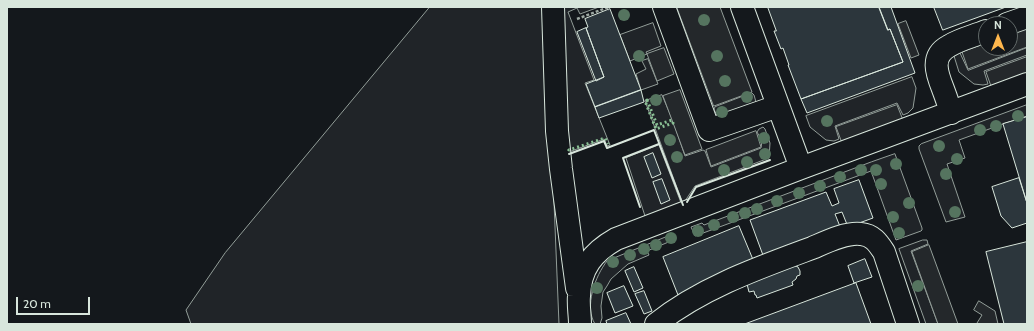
<!DOCTYPE html>
<html>
<head>
<meta charset="utf-8">
<style>
  body { margin:0 }
  #map { position:relative; width:1034px; height:331px; overflow:hidden; background:#14181c; font-family:Cabin,sans-serif }
  canvas { display:block }
  .frame { position:absolute; inset:0; border:8px solid #d8e6dc; pointer-events:none }
  .north { position:absolute; left:978px; top:16px; width:40px; height:40px; box-sizing:border-box; background:#14181c; border:1px solid #626a69; border-radius:50%; rotate:0deg; font-size:11px; font-weight:700; line-height:16px; text-align:center; color:#d8e6dc }
  .north::after { content:''; display:block; margin:auto; width:14px; height:18px; background:#ffb74d; clip-path:polygon(50% 0,100% 100%,50% 72%,0 100%) }
  .scale { position:absolute; left:16px; top:297px; width:74px; height:18px; box-sizing:border-box; border:2px solid #d8e6dc; border-top:0; padding-left:5px; font-size:12px; line-height:14px; white-space:nowrap; color:#d8e6dc; -webkit-text-stroke:3px #14181c; paint-order:stroke }
</style>
</head>
<body>
<div id="map">
<canvas width="1034" height="331"></canvas>
<div class="frame"></div>
<div class="north">N</div>
<div class="scale">20 m</div>
</div>
<script>
const context = document.querySelector('canvas').getContext('2d');
context.lineJoin = 'round';
function fillPath(path, color) { context.fillStyle = color; context.fill(path, 'evenodd'); }
function strokePath(path, color, width, dash) { context.strokeStyle = color; context.lineWidth = width; context.lineCap = dash ? 'butt' : 'round'; context.setLineDash(dash || []); context.stroke(path); }
const green = new Path2D(`
  M430,7h116l13,317h-368l-5,-14 39,-57z
  M561,7h38l-19,7 -3,-6 -9,4 26,68 -9,3 25,62 -3,1 -3,-7 -35,13z
  M653,23l8,23 -15,6 1,2 -17,7 -10,-26z
  M1027,48v7l-43,16 4,13 -5,1 -9,-1 -15,-12 -5,-16 6,-3 8,17z
  M648,59l10,25 -17,6 -5,-16 10,-5 -4,-8z
  M912,77l4,11 -3,20 -5,5 -5,2 -6,-12 -62,23 4,13 -5,2 -8,-1 -16,-13 -4,-11z
  M752,93l2,2 2,7 -39,14 -3,-7 1,-2z
  M662,95l11,26 12,35 18,-6 2,1 6,16 50,-19 1,-7 -5,-9 2,-3 4,-2 2,2 5,14 -1,15 -74,28 -12,18 -38,-103z
  M1027,105v11l-24,8 -44,16 6,18 -18,6 18,53 -19,5 -27,-73v-3l2,-2z
  M659,145l24,63 -37,11 -20,-61z
  M895,154l27,74v2l-1,1 -25,9 -25,-69 -176,65 -4,-9 11,-4 2,2 167,-63z
  M669,236l2,5 -24,10 2,4 -21,9 -17,15 -4,7 -4,6 -2,14 1,12 -2,6h-5c-11,-17 0,-48 12,-63z
  M923,240h4l1,4 -17,7 27,73h-12l-27,-75z`);
const parking = new Path2D(`
  M677,7h43l32,85 -38,14z
  M906,21l13,34 -8,3 -13,-34z
  M1027,28v19l-59,22 -6,-17 24,-9v5h24v-14z
  M664,48l10,26 -17,7 -10,-27z
  M1027,57v19l-35,13 -6,-17z
  M680,90l22,59 -17,6 -22,-59z
  M897,105l6,15 -61,23 -6,-16z
  M756,131l5,16 -50,19 -5,-16z
  M929,245l29,79h-20l-26,-72z
  M979,301l16,10 3,13h-19l-2,-1 5,-8 -8,-5z`);
const building = new Path2D(`
  M768,7h111l9,23 2,-1 13,33 -102,37 -13,-34h1l-6,-17 -2,1 -7,-18h2z
  M879,7h12l24,66 -108,40 -6,-14 102,-37 -13,-33 -2,1z
  M934,7h72l-63,23z
  M610,9l31,81 -46,17 -9,-23 18,-7 -18,-49 2,-1 -3,-8z
  M586,28l18,49 -8,4 -19,-49z
  M641,90l3,12 -45,16 -4,-11z
  M1027,117v86l-24,-79z
  M653,153l8,21 -9,4 -8,-21z
  M1019,178l8,25v20l-15,5 -11,-12 -9,-29z
  M662,179l8,21 -9,4 -8,-22z
  M859,180l14,38 -25,9 -6,-15 -7,2 6,15 -77,29 -14,-38 76,-28 6,14 7,-3 -5,-14z
  M739,226l15,36 -76,33 -15,-38z
  M1027,242v82h-23l-18,-72z
  M865,259l7,18 -18,6 -6,-17z
  M794,266h2l2,1 2,4v4l-3,1 -1,3 -4,3 1,3 -36,13 -1,-3h-1l-1,-4 -5,1 -2,-8z
  M634,267l9,21 -9,4 -9,-21z
  M856,283l15,41h-126z
  M624,286l9,20 -18,7 -8,-20z
  M644,291l8,20 -8,3 -9,-20z
  M626,313l5,11h-24l-1,-3z`);
const path = new Path2D(`
  M577,19l29,-11h2l1,2`);
const minor = new Path2D(`
  M553,7l4,124 4,38 16,119
  M664,7l45,123 69,-24
  M742,7l59,161
  M1007,24l20,-7
  M951,113c-2,-8 -5,-16 -8,-24 -6,-15 -13,-33 6,-43 11,-7 25,-10 37,-15
  M580,324c0,-9 -2,-19 -1,-28 1,-28 14,-44 37,-57l185,-71 226,-84
  M656,324c45,-36 102,-56 156,-76 14,-6 34,-16 49,-14 12,1 17,9 23,18l24,72`);
const hedge = new Path2D(`
  M647,100l10,25 15,-5 1,3 -17,6 -11,-28z
  M568,149l1,1 36,-12 3,6`);
const wall = new Path2D(`
  M569,154l35,-13 3,7 47,-18 29,75
  M687,202l9,-15 74,-27
  M640,207l-17,-49 36,-14`);
const trees = [
  [624,15],
  [704,20],
  [639,56],
  [717,56],
  [725,81],
  [747,97],
  [656,100],
  [722,112],
  [1018,116],
  [827,121],
  [996,126],
  [980,130],
  [764,138],
  [670,140],
  [939,146],
  [765,154],
  [677,157],
  [957,159],
  [747,162],
  [896,164],
  [724,170],
  [861,170],
  [876,170],
  [946,174],
  [840,177],
  [881,184],
  [820,186],
  [799,193],
  [777,201],
  [909,203],
  [757,209],
  [955,212],
  [745,213],
  [733,217],
  [893,217],
  [714,225],
  [698,231],
  [899,233],
  [671,238],
  [656,245],
  [644,249],
  [630,255],
  [613,262],
  [918,286],
  [597,288]
];
fillPath(green, '#202428');
strokePath(green, '#939e99', 1);
fillPath(parking, '#24282b');
strokePath(parking, '#939e99', 1);
fillPath(building, '#2c363c');
strokePath(building, '#d8e6dc', 1);
strokePath(minor, '#d8e6dc', 24);
strokePath(path, '#9da8a2', 2.5, [3, 2]);
strokePath(minor, '#14181c', 22);
strokePath(hedge, '#8ac095', 3, [2, 3]);
strokePath(wall, '#d8e6dc', 2);
context.fillStyle = '#55745f';
for (const [x, y] of trees) { context.beginPath(); context.arc(x, y, 6, 0, 2 * Math.PI); context.fill(); }
</script>
</body>
</html>
